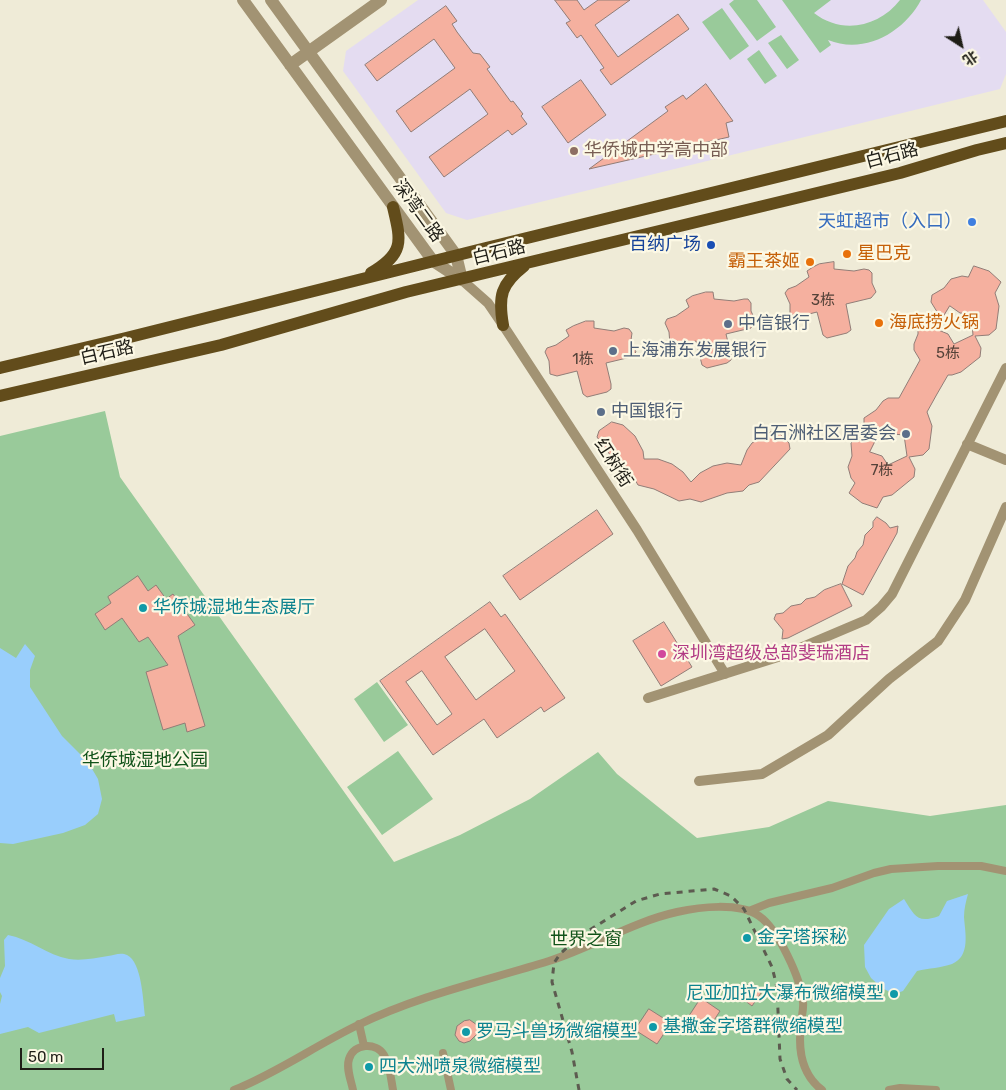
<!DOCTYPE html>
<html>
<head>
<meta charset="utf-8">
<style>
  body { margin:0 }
  #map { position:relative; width:1006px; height:1090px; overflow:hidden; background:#efebd7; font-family:Rubik,"Noto Sans SC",sans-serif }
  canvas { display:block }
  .north { position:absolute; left:936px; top:20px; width:50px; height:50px; -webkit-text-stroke:4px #fcf8e4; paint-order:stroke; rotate:145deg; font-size:14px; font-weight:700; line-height:20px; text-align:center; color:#1f1e17 }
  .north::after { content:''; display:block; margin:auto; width:18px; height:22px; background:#1f1e17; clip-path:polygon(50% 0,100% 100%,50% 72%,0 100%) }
  .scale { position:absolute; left:20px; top:1048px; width:84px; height:22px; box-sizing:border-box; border:2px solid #1f1e17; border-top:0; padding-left:6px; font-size:15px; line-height:18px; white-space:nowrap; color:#1f1e17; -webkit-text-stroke:4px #fcf8e4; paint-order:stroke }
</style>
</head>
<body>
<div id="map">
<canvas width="1006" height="1090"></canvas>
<div class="north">北</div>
<div class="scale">50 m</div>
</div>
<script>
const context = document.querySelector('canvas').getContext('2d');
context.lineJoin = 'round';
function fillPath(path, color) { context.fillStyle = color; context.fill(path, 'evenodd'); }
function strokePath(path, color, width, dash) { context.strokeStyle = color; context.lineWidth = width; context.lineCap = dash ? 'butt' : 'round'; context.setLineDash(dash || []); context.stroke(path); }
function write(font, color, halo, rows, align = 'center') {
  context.font = font + ' Rubik,"Noto Sans SC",sans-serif'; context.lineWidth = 4.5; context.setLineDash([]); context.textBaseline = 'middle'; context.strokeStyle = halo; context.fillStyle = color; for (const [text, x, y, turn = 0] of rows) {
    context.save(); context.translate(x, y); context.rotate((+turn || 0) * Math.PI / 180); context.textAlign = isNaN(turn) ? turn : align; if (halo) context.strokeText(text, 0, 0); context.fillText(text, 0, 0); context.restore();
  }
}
const education = new Path2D(`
  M418,0h565l23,32v42l-6,15 -533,131 -21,-7 -103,-142 3,-20z`);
const green = new Path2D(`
  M734,0h23l19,27 -19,14 -28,-37z
  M782,0h49l-17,13c28,22 65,14 86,-13h21c-17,32 -56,55 -93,40l3,5 -11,8z
  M722,8l27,38 -19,14 -28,-38z
  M781,35l18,25 -12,9 -19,-26z
  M759,50l18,26 -12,8 -18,-25z
  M105,411l15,66 274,385 66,-27 70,-36 68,-47 19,22 80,64 72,-11 59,-26 102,15 76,-11v285h-1006v-654z
  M377,682l31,43 -24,17 -30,-43z
  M398,751l35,48 -51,36 -35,-48z`);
const water = new Path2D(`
  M25,644l10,12 -5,14v17l32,49 26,26 10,17 4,20 -4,15 -13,11 -22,8 -50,11 -13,-1v-195l16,10z
  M968,894c-2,7 -4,15 -4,23 1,15 7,39 -12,47 -11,4 -23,4 -35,7l-14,20 -9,3 -12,-6 -11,-10 -6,-11 -1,-22 25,-36 15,-10c11,17 13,25 35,17l8,-15z
  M8,935c22,4 39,20 61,24 13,2 26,-1 39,-3 6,-1 13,-4 19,-1 15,7 16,46 18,61l-29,6 -2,-8 -75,19 -11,-6 -28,7v-30l2,-8 -2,-4v-14l5,-12 -1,-26z`);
const building = new Path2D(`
  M555,0h22l7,10 14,-10h32l-35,25 23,32 60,-43 11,15 -78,56 -11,-15 4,-2 -23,-33 -4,3 -11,-15 4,-2z
  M446,6l11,15 -5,3 5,8 16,21 7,1 10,13 -3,2 24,33 2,-1 10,13 -2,2 6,8 -15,11 -4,-5 -64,47 -15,-20 59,-43 -18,-25 -59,43 -15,-21 59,-43 -21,-29 -57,42 -12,-16z
  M581,80l25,35 -38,28 -26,-36z
  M706,84l27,37 -7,2 3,14 -140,32 79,-58 -3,-4 18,-12 3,4z
  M834,262v7l20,2 10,-2 5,1 3,3v10l4,9 -5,6 -25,6 5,26 -4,3 -20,5 -4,-3 -6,-23 -20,5 -7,-3v-10l-5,-11 3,-4 8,-3 13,-9 -2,-6 6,-4 6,-3z
  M974,266l15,5 12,11 -6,11 4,13 -3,23 -7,6 -14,1 6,12 -1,9 -19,15 -9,3h-4l-11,19 -10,18 5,14 -3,23 -6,6 -14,2 6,12 -1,8 -22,18 -9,2 -6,11 -15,-5 -13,-10 6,-10 -4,-5 -3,-11 4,-11 -1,-13 5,-5 15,-1 -7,-13v-6l12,-8 7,-9 5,-3h11l21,-38 -6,-10v-6l4,-10v-14l5,-4 16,-1 -8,-13 1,-7 12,-7 7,-9 11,-3 6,1zM950,306l10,7 11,1 2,21 -19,9 -6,-10 -12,-5zM882,428l11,6 11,1 3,21 -19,9 -6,-9 -12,-4z
  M706,292h7l1,7 20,2 10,-2h4l3,4v8l5,11 -5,6 -25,6 5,21v5l-4,3 -20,5 -5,-3 -6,-24 -19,5 -7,-2 -1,-12 -4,-9 2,-4 9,-3 13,-9 -3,-7 6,-4z
  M586,321h8v7l20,3 10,-3 5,1 3,4 -1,7 5,12 -5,5 -25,6 5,21v5l-4,3 -20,5 -4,-3 -6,-23 -20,5 -7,-2 -1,-13 -4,-9 2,-4 9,-3 13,-9 -3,-6 7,-4z
  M612,422l11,3 12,11 8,15 1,8h14l14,5 11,8 8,10 9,-9 13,-7 14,-3 14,2 6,-15 5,-7 14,-9 7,-3 5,1 11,11 1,6 -31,33 -10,3 -6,6 -16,2 -26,9 -11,-3 -11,2 -25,-12 -16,-4 -4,-7 -10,-4 -27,-37 2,-6z
  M597,510l16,24 -93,66 -17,-24z
  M877,517l9,6 4,5 8,-2 -1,7 -34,62 -21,-11 6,-18 7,-8 2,-6 6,-7 2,-10 8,-8v-5z
  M138,576l10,15 8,-6 10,14 7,-5 22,31 -17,11 27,90 -18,6 -2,-9 -22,7 -17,-58 22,-7 -20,-28 -9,5 -17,-24 -17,12 -10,-16 16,-11 -3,-6z
  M841,584l11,22 -64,32 -6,1 1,-9 -9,-11 2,-5 7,-1 8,-7 10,-2 5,-5 9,-2 9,-7z
  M490,602l11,15 4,-3 60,84 -21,14 -3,-5 -44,31 -13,-19 -51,36 -53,-74zM485,629l30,42 -39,29 -31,-43zM422,671l30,43 -15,11 -31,-43z
  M664,622l28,45 -31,19 -28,-45z
  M748,985l13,8 -9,13 -12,-9z
  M701,998l19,13 -13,20 -19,-13z
  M649,1009l22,14 -14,21 -22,-14z
  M470,1020l7,5v9l-7,7 -6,2 -5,-2 -4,-6 2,-9 7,-5z`);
const pedestrian = new Path2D(`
  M749,911l20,-8 63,-15 42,-15 17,-4 47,-3h43l25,5
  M359,1024l5,22
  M443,1053l8,37
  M234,1090c43,-17 82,-45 124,-65 61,-30 127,-44 191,-64 44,-14 83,-39 128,-49 22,-5 62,-10 82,4 19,13 42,63 44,86 1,7 -2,16 -2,23 -3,24 0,49 21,65
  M353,1090c-2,-10 -7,-21 -4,-31 5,-16 27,-17 35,-4 6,10 7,24 9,35
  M889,1090l11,-2 36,2`);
const minor = new Path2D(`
  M462,280l26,23 15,22 134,205 88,144
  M967,444l39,16
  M648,698l133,-42 85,-36 15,-13 11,-13 114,-226
  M699,781l63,-7 66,-39 61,-56 49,-38 27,-41 41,-93`);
const tertiary = new Path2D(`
  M243,0l190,261 29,19
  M271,0l185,255 6,25
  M290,65l91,-65`);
const primary = new Path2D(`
  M371,273c34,-20 30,-32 22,-66
  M503,325c-5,-29 -2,-41 21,-59
  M0,368l126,-30 360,-90 520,-127
  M0,396l221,-51 185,-53 494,-119 77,-23 29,-7`);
const rail = new Path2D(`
  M579,1090l-7,-38 -20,-70 2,-19 6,-9 20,-18 56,-35 24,-7 54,-5 17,7 13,13 28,58 5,20 3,72 7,20 10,11`);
const markers = [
  [574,151,5,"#8d6e63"],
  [972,222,5,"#3f7fe0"],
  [711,245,5,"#1a4fb4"],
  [847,254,5,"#e8710a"],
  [810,262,5,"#e8710a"],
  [879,323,5,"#e8710a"],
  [728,324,5,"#5c6f8a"],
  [613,351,5,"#5c6f8a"],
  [601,412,5,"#5c6f8a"],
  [906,434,5,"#5c6f8a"],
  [143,608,5,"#0f9aa8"],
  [662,654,5,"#d1479c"],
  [747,938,5,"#0f9aa8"],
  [894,994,5,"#0f9aa8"],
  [653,1027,5,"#0f9aa8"],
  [466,1032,5,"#0f9aa8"],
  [369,1067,5,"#0f9aa8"]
];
const numberNames = [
  ["3栋",823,301],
  ["5栋",948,354],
  ["1栋",583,360],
  ["7栋",882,471]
];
const educationNames = [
  ["华侨城中学高中部",584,151]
];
const streetNames = [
  ["白石路",892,156,-15],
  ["深湾二路",418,211,54],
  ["白石路",499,253,-14],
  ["白石路",107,353,-13],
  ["红树街",613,463,57]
];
const shopNames = [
  ["天虹超市（入口）",962,222]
];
const transitNames = [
  ["百纳广场",701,245]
];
const foodNames = [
  ["星巴克",857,254],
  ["霸王茶姬",800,262,"right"],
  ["海底捞火锅",889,323]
];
const serviceNames = [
  ["中信银行",738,324],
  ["上海浦东发展银行",623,351],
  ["中国银行",611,412],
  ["白石洲社区居委会",896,434,"right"]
];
const cultureNames = [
  ["华侨城湿地生态展厅",153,608],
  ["金字塔探秘",757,938],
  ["尼亚加拉大瀑布微缩模型",884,994,"right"],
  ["基撒金字塔群微缩模型",663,1027],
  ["罗马斗兽场微缩模型",476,1032],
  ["四大洲喷泉微缩模型",379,1067]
];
const hotelNames = [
  ["深圳湾超级总部斐瑞酒店",672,654]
];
const parkNames = [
  ["华侨城湿地公园",145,761],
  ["世界之窗",586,940]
];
fillPath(education, '#e4dcf1');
fillPath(green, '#99ca9a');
fillPath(water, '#99cefc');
fillPath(building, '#f5b09f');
strokePath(building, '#917d77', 1);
strokePath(pedestrian, '#a29373', 8);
strokePath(minor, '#a29373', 10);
strokePath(tertiary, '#a29373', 12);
strokePath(primary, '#624c1b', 12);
strokePath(rail, '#5d5b50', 3, [6, 6]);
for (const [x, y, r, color] of markers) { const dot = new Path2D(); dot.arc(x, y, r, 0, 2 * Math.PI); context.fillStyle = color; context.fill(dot); strokePath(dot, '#fcf8e4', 2); }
write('15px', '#544239', null, numberNames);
write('18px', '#785e54', '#fcf8e4', educationNames, 'left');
write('18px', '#1f1e17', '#fcf8e4', streetNames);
write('18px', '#366cbe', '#fcf8e4', shopNames, 'right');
write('18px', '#164399', '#fcf8e4', transitNames, 'right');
write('18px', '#c56008', '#fcf8e4', foodNames, 'left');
write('18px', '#4e5e75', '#fcf8e4', serviceNames, 'left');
write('18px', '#0d838f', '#fcf8e4', cultureNames, 'left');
write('18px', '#b23c85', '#fcf8e4', hotelNames, 'left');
write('18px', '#11531a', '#fcf8e4', parkNames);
</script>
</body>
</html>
